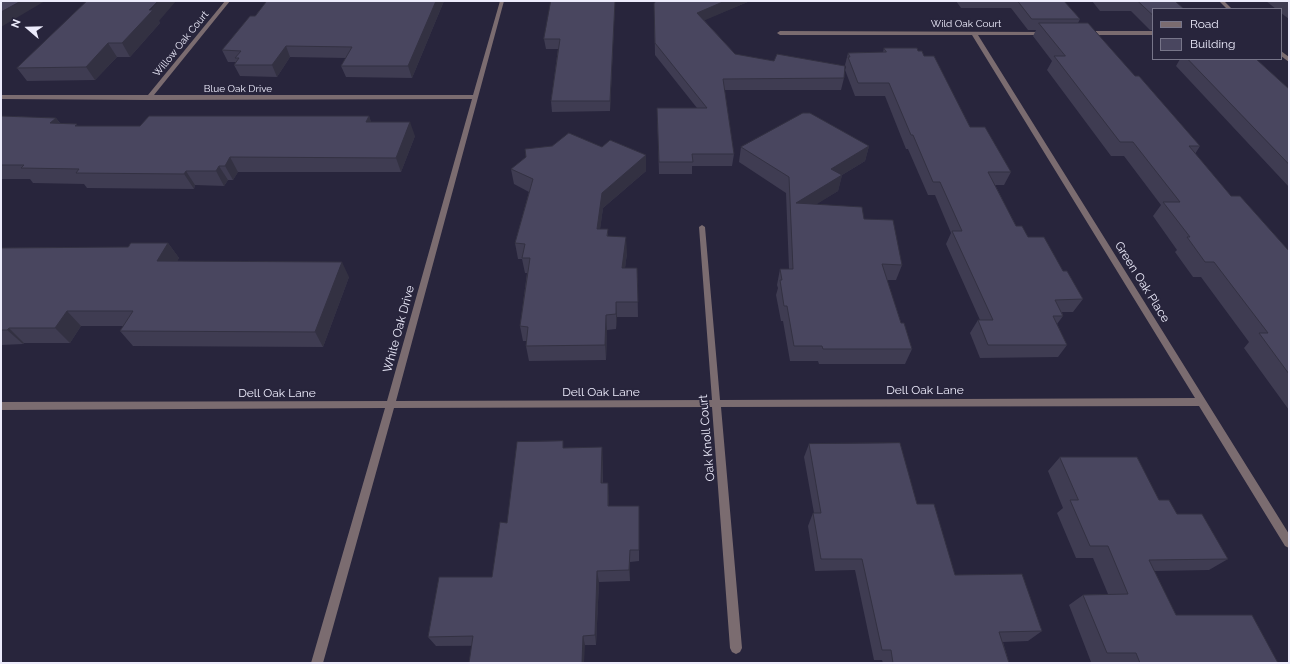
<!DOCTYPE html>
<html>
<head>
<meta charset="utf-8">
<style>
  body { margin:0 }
  #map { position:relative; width:1290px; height:664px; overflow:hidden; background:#28253c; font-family:Raleway,sans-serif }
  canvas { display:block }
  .frame { position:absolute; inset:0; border:2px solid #edecfc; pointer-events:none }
  .legend { position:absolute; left:1152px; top:8px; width:130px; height:52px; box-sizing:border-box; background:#28253c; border:1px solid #777589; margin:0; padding:5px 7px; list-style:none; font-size:12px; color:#edecfc }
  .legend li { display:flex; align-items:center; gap:8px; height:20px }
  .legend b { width:20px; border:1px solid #777589 }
  .north { position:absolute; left:8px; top:8px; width:40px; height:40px; -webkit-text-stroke:3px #28253c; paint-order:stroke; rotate:290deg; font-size:11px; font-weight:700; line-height:16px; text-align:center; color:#edecfc }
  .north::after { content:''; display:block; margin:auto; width:14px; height:18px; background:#edecfc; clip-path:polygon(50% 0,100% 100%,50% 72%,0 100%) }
</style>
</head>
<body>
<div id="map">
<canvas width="1290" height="664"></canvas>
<div class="frame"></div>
<ul class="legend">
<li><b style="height:5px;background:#7b6c70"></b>Road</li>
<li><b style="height:11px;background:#49465f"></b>Building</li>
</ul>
<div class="north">N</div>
</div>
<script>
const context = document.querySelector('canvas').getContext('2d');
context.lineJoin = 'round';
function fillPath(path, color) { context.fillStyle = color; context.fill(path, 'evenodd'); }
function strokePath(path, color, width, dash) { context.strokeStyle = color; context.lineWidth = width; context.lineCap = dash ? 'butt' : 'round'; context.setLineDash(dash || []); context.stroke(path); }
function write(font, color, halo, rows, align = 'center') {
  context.font = font + ' Raleway,sans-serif'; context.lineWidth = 3.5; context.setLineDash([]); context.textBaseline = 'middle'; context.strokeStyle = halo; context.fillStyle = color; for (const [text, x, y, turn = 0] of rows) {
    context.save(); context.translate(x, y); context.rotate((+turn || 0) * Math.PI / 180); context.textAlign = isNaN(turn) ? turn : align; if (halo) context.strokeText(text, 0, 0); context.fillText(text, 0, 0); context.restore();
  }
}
const minor = new Path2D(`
  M225,1h5l-76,94h319l27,-94h4l-108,400 316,-1 -13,-173 3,-2 3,2 15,173 475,-2 -223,-363h-192l-3,-2 3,-2 267,1 1,1 -3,2h-67l311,499v14l-4,-2 -86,-140 -478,1 21,241 -2,4 -4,2 -4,-2 -2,-4 -18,-241 -318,1 -71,255h-12l74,-255 -384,2v-8l386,-1 85,-302 -323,1 -148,-1v-4h147z
  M1219,1h5l8,8h-5z
  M1153,31v4h-66l-3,-2 3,-2z
  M1281,51l8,6v5l-8,-6z`);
const wall = new Path2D(`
  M444,1l-32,77 -66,-1 -5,-11 5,-8 -56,-1 -13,20 -37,-1 -6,-11 3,-3h-9l-6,-12 33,-34z
  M551,1h64l-5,110 -58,1 -1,-11 7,-52h-12l-2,-10z
  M656,1h94l-46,19 31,34 109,24 -3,12h-117l10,64 -2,12h-40v8h-33l-2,-66h40l-42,-53 -1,-51z
  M956,1h108l16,18 -2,4 57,53 65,70 -5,8 36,42 58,55v159l-45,-62 5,-6 -48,-65h-8l-18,-25 2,-2 -24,-34 8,-11 -37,-49h-13l-64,-86 5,-9 -19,-25 3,-6h-8l-17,-22h-50z
  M1092,1h83l-22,8v21h-3l-19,-19h-31z
  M1266,1h23v18l-8,-6v-4h-5z
  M159,21l1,2 -30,34h-13l-22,23 -68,1 -10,-13z
  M884,48l34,3 6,5 46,71 41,45 -7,13h-9l21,41 47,45 20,28 -10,13h-11l1,4 -6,8 10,21 -9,12 -78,1 -10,-25 8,-13h2l-34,-76 5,-11 -16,-38h-7l-20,-46h-2l-21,-53h-30l-10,-26 1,-3 -1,-2 3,-12 35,-1z
  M1179,59h77l33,30v98l-113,-121 4,-7z
  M1,116l55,2 4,5 19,3h61l229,-10 2,6 44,14 -14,36h-163l-5,8h-5l-4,6 -29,-1 -1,4 -107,-1 -3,-4 -51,-1 -3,-4h-29z
  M869,146l-4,15 -23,14 -4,16 -22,13 48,15 38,46 -6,15h-9l14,43 11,26 -7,15h-86l-1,-3h-28l-7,-40h-2l-5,-26 2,-7 -1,-3 3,-16h9l-3,-76 -47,-31 2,-15z
  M602,147l44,8v16l-43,37 -3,21h8v7l19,17 -2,15h12l1,49h-21l-1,12 -9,1 -1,30 -77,1 -3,-15v-5h-3l-3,-15 7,-53h-2l-3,-14h-4l-3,-16 14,-51 -15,-8 -3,-15z
  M168,243l11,15 -2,3 172,16 -26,70 -190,-1 -13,-15 4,-5h-43l-11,17h-46l-1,1 -22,1v-97l127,-1z
  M809,444l108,60 38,71 87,56 -14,10 -25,1 6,21h-126l-1,-3h-8l-19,-90 -40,1 -7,-45 5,-13h1l-10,-56z
  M564,448l39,13v22l6,13v10h30v55l-9,1v19l-31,1 -3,63 -160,1 -8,-9 64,-60 15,-54z
  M1060,457l99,43 18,14 51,45 -19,11 -55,1 22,44 102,48h-159v-1h-28l-22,-57 14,-10 25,-1 -15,-36h-17l-19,-45 6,-5 -15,-37z`);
const shadedWall = new Path2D(`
  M21,1h24l-44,26v-15z
  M158,1h18l-17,20 1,2 -30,34 -8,-14z
  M436,1h8l-32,77 -4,-12z
  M615,1l-5,110v-10z
  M725,1h25l-54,23 1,-11z
  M108,43l9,14 -22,23 -9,-13z
  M286,46l4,11 -13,20 -5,-12z
  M369,116l5,14 -8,-8z
  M56,118l10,14 -16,-9z
  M410,122l5,14 -14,36 -5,-14z
  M869,146l-4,15 -23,14 -4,16 -45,28 3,-16 35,-34z
  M646,155v16l-43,37 -5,36 -1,-15 5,-36z
  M230,157l8,15 -5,8 -8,-14z
  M219,166l9,14 -4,6 -8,-15z
  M186,171l9,14 -1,4 -10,-15z
  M626,237l1,16 -4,30 -1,-15z
  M168,243l11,15 -11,18 -11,-15z
  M342,262l7,15 -26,70 -8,-15z
  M616,302l1,15 -1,12z
  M67,311l14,15 -11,17 -15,-15z
  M606,315l1,15 -1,30 -1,-15z
  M9,328l15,15 -1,1 -16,-14z
  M602,447l1,14 -1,35 -1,-13z
  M608,483l1,13v22l-1,-12z
  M630,550v31l-1,-11z
  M597,571l2,11 -3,63 -1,-10z
  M583,636l2,9 -1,18h-2z`);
const building = new Path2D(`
  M1,1h20l-20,11z
  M87,1h71l-9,9h4l-31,33h-14l-22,24 -69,1z
  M267,1h169l-28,65h-67l11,-19 -66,-1 -14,19h-38l5,-7h-4l6,-7 -19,-1 28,-34h5z
  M551,1h64l-5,100h-59l9,-62h-16z
  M656,1h69l-28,12 38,41 39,7 3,-7 68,12 -1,12 -121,1 11,75h-42l1,8h-34l-2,-54h50l-52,-65 -1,-39z
  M1018,1h46l16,18h-48z
  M1138,1h37l9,8h-31v6z
  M1039,23h49l47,53h4l61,70h-11l42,50h9l49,55v123l-30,-41h9l-54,-71h-9l-18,-25h3l-27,-35h17l-47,-60h-13l-66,-86h11z
  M884,48h33l1,3h4l2,5h10l36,71h15l26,45h-23l28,54h6l6,11h16l19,34h4l16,28 -28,1 8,16h-10l14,29h-79l-10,-25h15l-41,-89h10l-22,-49h-7l-20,-47h-2l-22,-52h-31l-10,-26h2l-2,-4 38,-1z
  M1188,59h68l33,30v75z
  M803,113h7l59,33 -38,23 11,6 -46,28 66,4 2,12 29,1 9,45 -20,-1 19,59h3l8,26h-89l-1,-3h-28l-7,-40h-3l-4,-26h2l-2,-11h13l-4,-92 -48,-30z
  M1,116l55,2 -6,5 27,1 -2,2h65l9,-10h220l-3,6h44l-14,36 -166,-1 -5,9h-6l-3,5h-30l-2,3 -108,-1 3,-4 -58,-1 3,-3h-23z
  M569,133l33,14 8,-7 36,15 -44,38 -5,36h11l-1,7 19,1 -4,31h15l1,34h-22v12l-10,1 -1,30 -79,1 2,-19 -8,-1 10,-68h-8l3,-14 -10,-1 18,-64 -22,-10 15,-12 -1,-8 27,-3z
  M131,243h37l-11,18 185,1 -27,70 -195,-1 13,-20h-66l-12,17h-46l-2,2h-6v-82l127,-1z
  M563,441v7l39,-1 -1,36h7v23h31v44h-9l-1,20 -32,1 -2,64 -12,1 -1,27h-113l4,-27 -45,1 11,-60h53l8,-55 7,1 10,-81z
  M900,443l17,61h17l21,71 67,-1 20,57 -43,1 10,31h-116l-2,-13h-9l-20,-91h-41l-8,-46h8l-12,-69z
  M1060,457h77l22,43h10l8,14h25l26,45 -79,1 27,55h76l26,48h-138l-4,-10h-29l-24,-58 45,-1 -20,-48h-18l-20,-46h8z`);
const farStreetnames = [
  ["Wild Oak Court",966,24],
  ["Willow Oak Court",181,44,-51],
  ["Blue Oak Drive",238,89]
];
const streetNames = [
  ["Green Oak Place",1142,282,58],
  ["White Oak Drive",399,329,-75],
  ["Dell Oak Lane",925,390],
  ["Dell Oak Lane",601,392],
  ["Dell Oak Lane",277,393],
  ["Oak Knoll Court",707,438,-95]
];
fillPath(minor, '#7b6c70');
fillPath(wall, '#3f3c52');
fillPath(shadedWall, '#333142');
fillPath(building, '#49465f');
strokePath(building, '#333142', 1);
write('10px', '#edecfc', '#28253c', farStreetnames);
write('12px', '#edecfc', '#28253c', streetNames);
</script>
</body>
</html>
